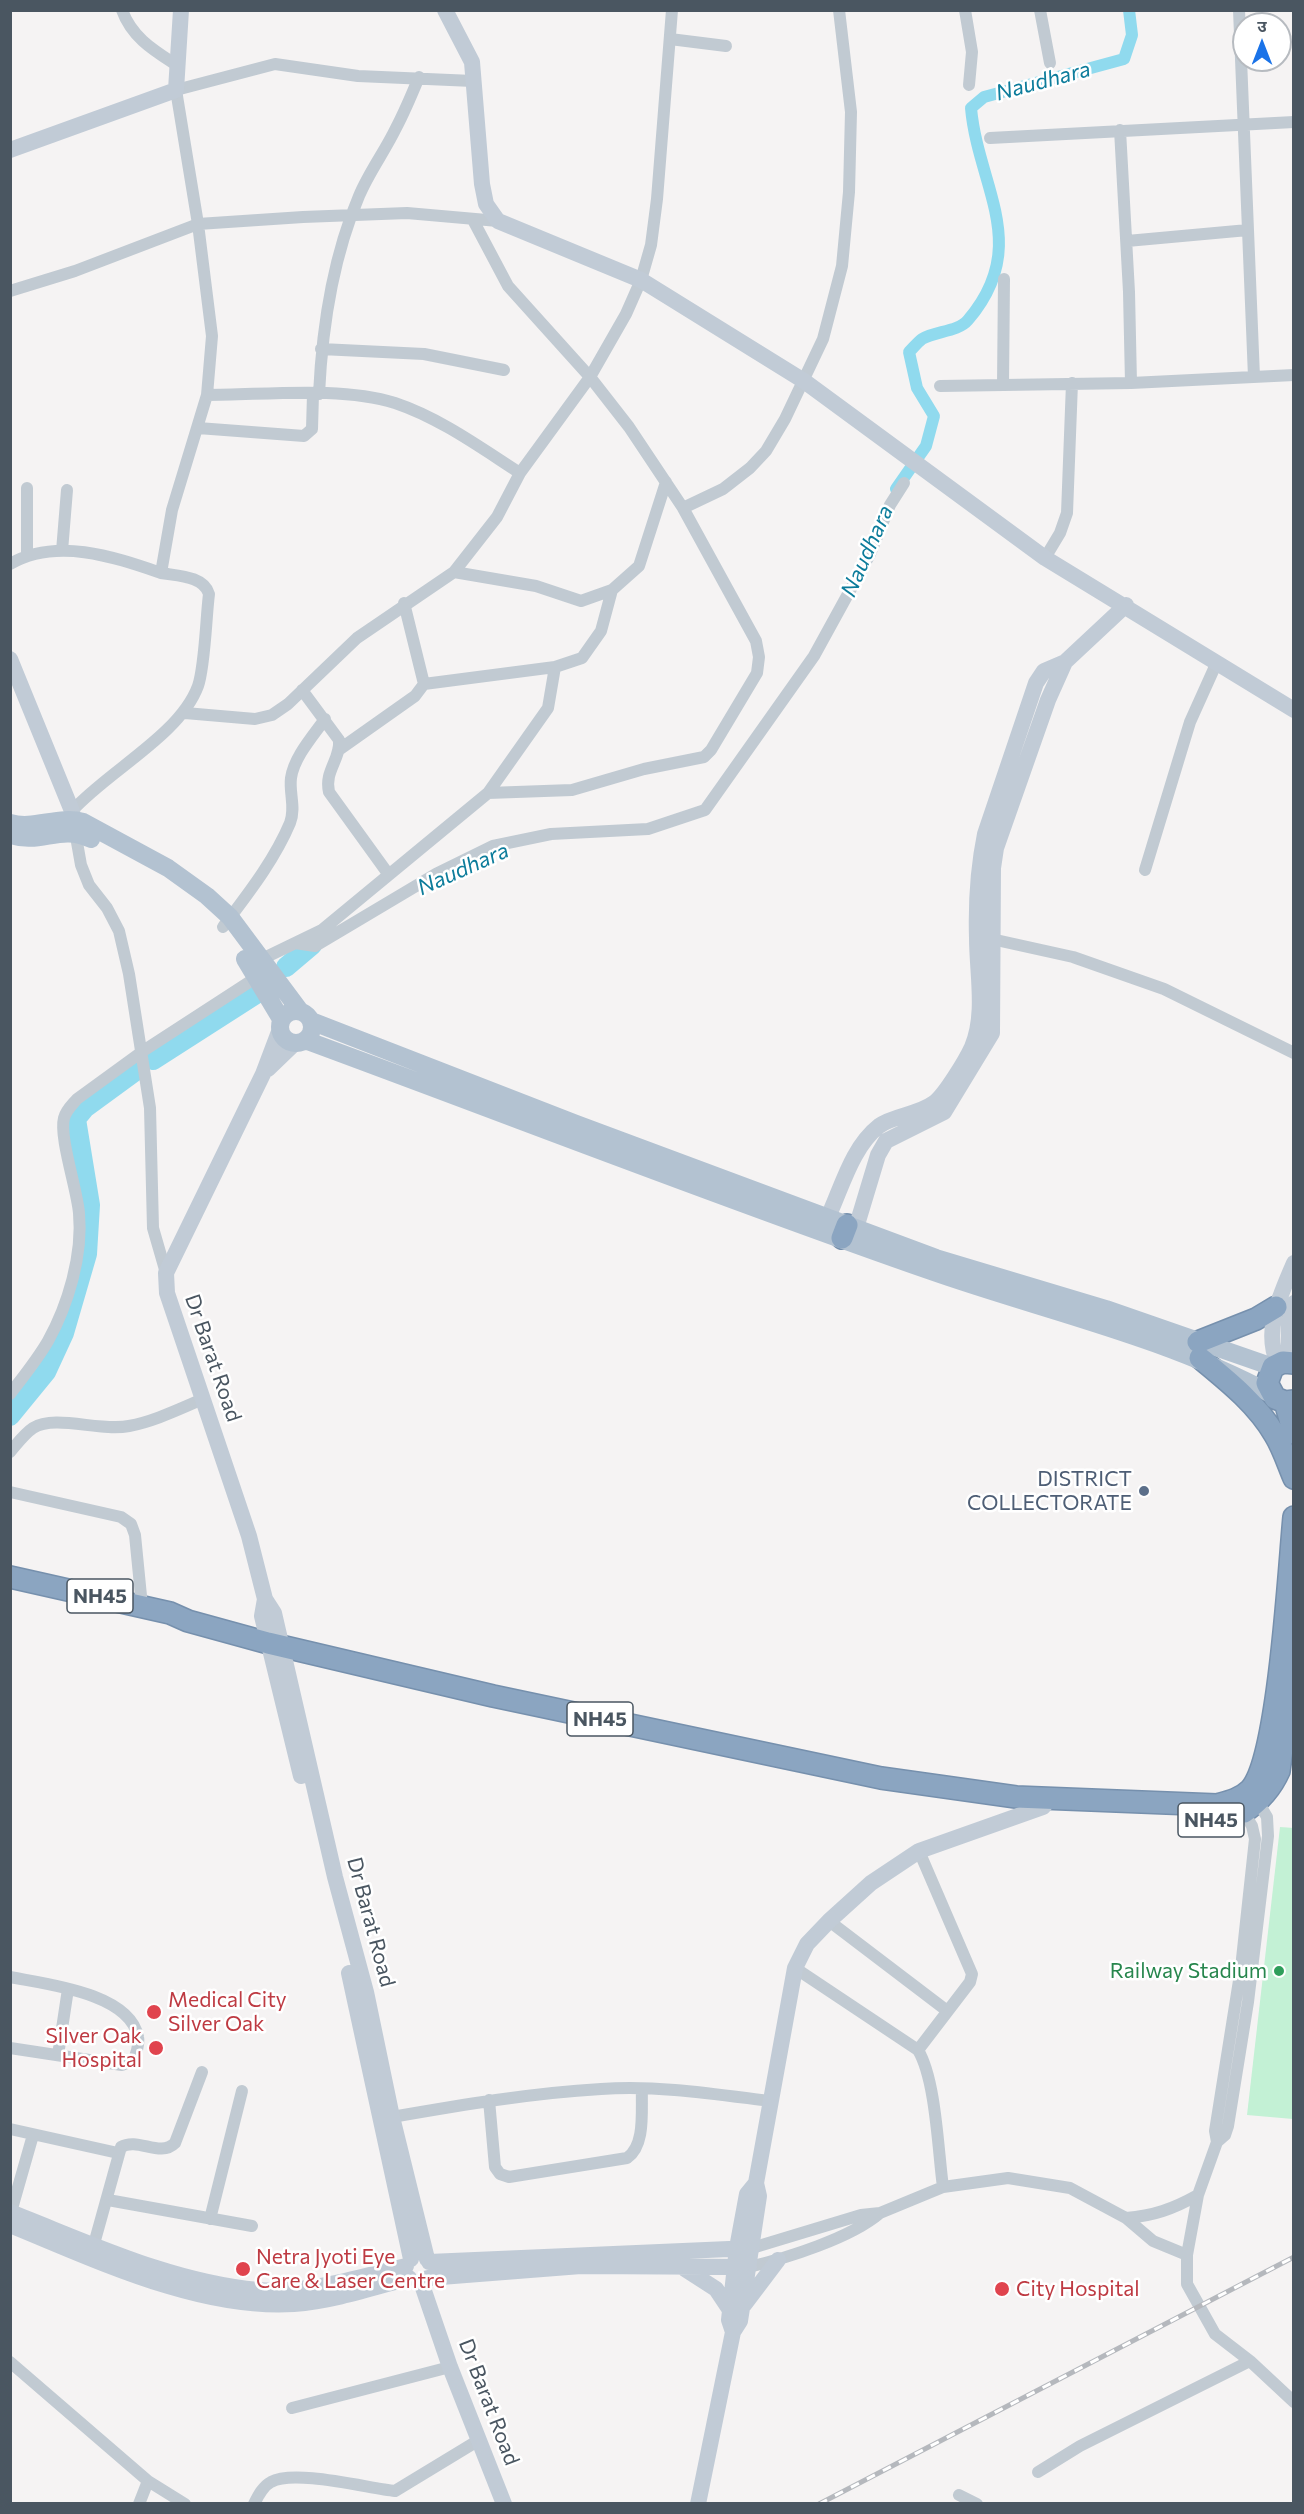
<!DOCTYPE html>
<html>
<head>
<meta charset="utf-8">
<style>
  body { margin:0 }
  #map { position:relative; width:1304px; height:2514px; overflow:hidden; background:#f5f3f3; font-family:Commissioner,"Noto Sans Devanagari",sans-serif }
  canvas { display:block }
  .frame { position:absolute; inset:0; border:12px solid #4a5661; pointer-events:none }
  .north { position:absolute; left:1232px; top:12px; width:60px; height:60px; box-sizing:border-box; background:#fff; border:2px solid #b7bbc0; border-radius:50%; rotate:0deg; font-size:16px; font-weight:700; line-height:24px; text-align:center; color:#4a5661 }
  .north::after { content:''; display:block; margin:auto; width:21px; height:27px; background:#1a73e8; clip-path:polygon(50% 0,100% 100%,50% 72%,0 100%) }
</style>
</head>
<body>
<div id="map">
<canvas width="1304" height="2514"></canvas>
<div class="frame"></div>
<div class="north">उ</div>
</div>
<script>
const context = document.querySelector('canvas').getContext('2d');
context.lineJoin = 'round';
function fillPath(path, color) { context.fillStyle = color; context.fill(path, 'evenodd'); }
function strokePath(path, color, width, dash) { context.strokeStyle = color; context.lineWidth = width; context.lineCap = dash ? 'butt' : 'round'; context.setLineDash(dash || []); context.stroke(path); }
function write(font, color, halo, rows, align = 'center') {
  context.font = font + ' Commissioner,sans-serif'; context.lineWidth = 5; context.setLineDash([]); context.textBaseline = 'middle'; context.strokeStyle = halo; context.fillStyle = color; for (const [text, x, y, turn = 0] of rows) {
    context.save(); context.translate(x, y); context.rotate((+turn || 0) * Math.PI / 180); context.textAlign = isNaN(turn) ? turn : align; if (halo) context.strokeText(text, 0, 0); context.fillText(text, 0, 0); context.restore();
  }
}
const green = new Path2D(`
  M1280,1827l14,1 -1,291 -46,-4z`);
const canal = new Path2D(`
  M896,489l30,-43 8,-30 -17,-28 -8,-36c4,-4 9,-10 13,-13 13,-8 36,-7 46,-19 64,-75 10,-133 3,-212l13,-11 140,-38 8,-24 -3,-25`);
const river = new Path2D(`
  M286,967l26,-22
  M153,1060l103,-66
  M10,1416l36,-44 18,-39 23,-79 3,-49 -14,-86 9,-11 52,-38`);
const street = new Path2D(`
  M122,10c10,28 33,41 56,56
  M965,10l7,42 -3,33
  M1040,10l10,53
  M1239,10l15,367
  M670,39l56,7
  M1120,130l9,162 2,91
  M990,138l304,-16
  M473,220l35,66 82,91 39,50 54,81 73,133 3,16 -2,16 -46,77 -7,7 -60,12 -72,21 -84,3
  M1127,241l121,-11
  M10,291l65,-20 123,-47 105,-7 104,-4 91,8
  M321,349l103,5 80,16
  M1003,385l1,-106
  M940,386l191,-3 163,-8
  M319,394c3,-64 14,-137 40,-198 10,-24 26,-45 37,-68 9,-17 16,-34 23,-51
  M207,395c58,0 133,-9 188,8 45,15 86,45 125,70
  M198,428l106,8 8,-7 1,-35
  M27,488v67
  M683,508l40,-19 27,-21 16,-17 19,-32 38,-80 19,-73 7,-74 2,-80 -12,-102
  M62,551l5,-61
  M1045,558l15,-25 7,-20 5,-130
  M10,564c47,-27 104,-7 151,9
  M454,572l82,14 45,15 31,-11 27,-24 27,-84
  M555,667l27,-9 19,-27 11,-41
  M302,690l37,50c2,19 -15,31 -10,52l60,83
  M185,713l70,6 17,-4 16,-11 69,-66 97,-66 43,-55 23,-44 70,-96 36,-63 15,-34 10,-35 6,-46 15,-189
  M340,749l75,-53 9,-12 -20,-81
  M72,811c36,-40 108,-76 126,-125 7,-20 8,-69 11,-92 -5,-18 -31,-18 -48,-21l11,-63 35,-115 5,-59 -14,-112 -22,-134 99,-26 83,12 115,5
  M75,831l6,34 8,20 18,23 12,23 10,43 21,134 3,120 13,45
  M1145,870l45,-148 27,-60
  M223,927c24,-32 51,-66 67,-104 6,-15 -1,-30 1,-45 3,-21 22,-42 34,-59
  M987,938l86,19 91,32 130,64
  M295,943l20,3 121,-72 57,-28 58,-12 97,-5 57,-19 109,-154 56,-102 20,-49 14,-22
  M260,960l62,-30 166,-137 60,-85 7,-41 -131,17
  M10,1394c13,-17 27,-34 38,-53 20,-36 35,-86 31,-128 -2,-24 -20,-76 -15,-95 2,-8 8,-13 13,-19l66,-48 114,-74
  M10,1452c7,-8 14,-18 23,-24 22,-14 67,4 96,-2 26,-5 50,-17 74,-27
  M10,1492l111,25 10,7 4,11 7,71
  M1242,1809l10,17 3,13 -14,129 -26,163 2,11 -19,53 -11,60v29l28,50 35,27 44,41
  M829,1921l117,89
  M795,1968l123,82c18,30 20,101 25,137
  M10,1977c36,7 120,16 128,60 2,7 -2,16 -4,23l-12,5 -112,-17
  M918,2050l52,-68 2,-8 -53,-123
  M58,2055l10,-66
  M489,2100l6,67 5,7 9,3 118,-19c19,-13 14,-48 15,-69
  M392,2117c69,-12 139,-24 209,-28 57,-4 113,5 169,12
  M10,2129l108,24
  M1217,2142l8,-7 3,-9 20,-124 20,-166 -1,-19 -12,-20
  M108,2200l144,26
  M11,2212l22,-77
  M1126,2218c27,-2 47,-9 72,-23
  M210,2219l32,-128
  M94,2244l27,-97c17,-10 39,11 54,-4l27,-71
  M752,2248l109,-33 19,-2 63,-26 65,-9 62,10 56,30 27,23 34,14
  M749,2267c38,-9 102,-29 131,-54
  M10,2362l138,119 37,23
  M292,2408l158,-41
  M1038,2472l42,-26 170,-85
  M959,2495l18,9
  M139,2504l9,-23
  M254,2504c4,-8 9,-18 17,-22 23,-13 96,6 124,9l84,-51`);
const secondary = new Path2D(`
  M445,10l27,52 10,122 4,20 12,17 143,59 163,101 241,177 249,152
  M10,150l166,-60 5,-80
  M10,659l62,152 3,20
  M280,1029l-17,45 -97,199 1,20 82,243 16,63 9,14 61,264 31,115 26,125 35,142
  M268,1069l27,-26
  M828,1217c14,-30 24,-70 51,-91 15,-11 39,-11 55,-23 11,-8 32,-43 38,-56 14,-33 5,-74 5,-109 -1,-34 1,-70 8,-104l51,-151 8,-12 21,-9 61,-57
  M856,1228l22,-73 8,-14 58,-29 48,-79 1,-165 3,-20 52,-148 17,-38
  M1289,1362v-38l5,-21
  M1278,1364c-15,-34 2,-68 16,-101
  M265,1599l-3,17 39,160
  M349,1973l62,286
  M10,2212c80,31 161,70 248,78 49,4 101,-13 148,-24
  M10,2225c86,35 189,85 284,79 39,-3 78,-16 115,-26
  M429,2262l323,-14
  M685,2269l31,20 14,21
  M428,2278l153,-12 168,1
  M421,2282l29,85 54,137
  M744,2305l34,-45
  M733,2332l-4,-12 8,-72 10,-54 9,-11
  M698,2504l35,-172 7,-11 19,-125 -3,-13 39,-215 12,-24 22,-23 42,-38 48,-32 124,-44 8,-10`);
const primary = new Path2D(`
  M10,823c24,7 49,-8 73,-1l85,46 39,28 23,21 70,94
  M10,835c32,10 50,-11 81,4
  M245,959l36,60
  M280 1027a16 16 0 1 1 32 0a16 16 0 1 1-32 0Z
  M311,1021l265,103 360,134 170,51 167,58
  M305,1040c209,77 416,158 626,231 114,40 232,65 340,123`);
const highway = new Path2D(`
  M842,1238l5,-13
  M1198,1342l58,-23 20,-12
  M1200,1358c28,23 57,46 75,77 8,13 13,29 19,43
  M1294,1363l-11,-1 -10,5 -6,16 8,15 10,4 9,-1
  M1285,1402l9,31
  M10,1577l160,36 18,8 80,22 225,53 388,82 135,19 201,8c11,-3 24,-6 33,-15 29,-31 39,-222 44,-273
  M1244,1812c16,-11 27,-23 35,-41l15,-108`);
const rail = new Path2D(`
  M819,2504l475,-247`);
const markers = [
  [1144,1491,6,"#5c6f8a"],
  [1279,1971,6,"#2e9e5b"],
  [154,2012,8,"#e0444e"],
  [156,2048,8,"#e0444e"],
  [243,2269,8,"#e0444e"],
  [1002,2289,8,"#e0444e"]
];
const shields = [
  [100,1596,66],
  [600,1719,66],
  [1211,1820,66]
];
const shieldNames = [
  ["NH45",100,1596],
  ["NH45",600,1719],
  ["NH45",1211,1820]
];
const streetNames = [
  ["Dr Barat Road",213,1358,71],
  ["Dr Barat Road",371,1922,75],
  ["Dr Barat Road",489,2402,69]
];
const serviceNames = [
  ["DISTRICT",1132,1479],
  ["COLLECTORATE",1132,1503]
];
const leisureNames = [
  ["Railway Stadium",1267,1971]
];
const healthNames = [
  ["Medical City",168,2000],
  ["Silver Oak",168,2024],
  ["Silver Oak",142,2036,"right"],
  ["Hospital",142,2060,"right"],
  ["Netra Jyoti Eye",256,2257],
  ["Care & Laser Centre",256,2281],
  ["City Hospital",1016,2289]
];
const waterNames = [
  ["Naudhara",1043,81,-15],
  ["Naudhara",867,551,-66],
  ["Naudhara",463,869,-24]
];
fillPath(green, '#c3f1d5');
strokePath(canal, '#90daee', 12);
strokePath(river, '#90daee', 20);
strokePath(highway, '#7690ad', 24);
strokePath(street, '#c1cad2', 12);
strokePath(secondary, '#c1cbd6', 16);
strokePath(primary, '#b3c2d1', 18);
strokePath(highway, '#8ba5c1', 21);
strokePath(rail, '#b5b8bd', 5);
strokePath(rail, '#fff', 3, [9]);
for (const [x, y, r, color] of markers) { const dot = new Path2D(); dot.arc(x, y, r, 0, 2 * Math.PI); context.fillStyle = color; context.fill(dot); strokePath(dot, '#fff', 2); }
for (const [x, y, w] of shields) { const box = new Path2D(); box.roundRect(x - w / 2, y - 17, w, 34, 4.5); context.fillStyle = '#fff'; context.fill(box); strokePath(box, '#4a5661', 1.5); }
write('bold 20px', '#4a5661', null, shieldNames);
write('21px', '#4a5661', '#fff', streetNames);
write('21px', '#4e5e75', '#fff', serviceNames, 'right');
write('21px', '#27864d', '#fff', leisureNames, 'right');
write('21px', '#be3a42', '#fff', healthNames, 'left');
write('italic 22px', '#0c7c9b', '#fff', waterNames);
</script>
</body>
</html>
